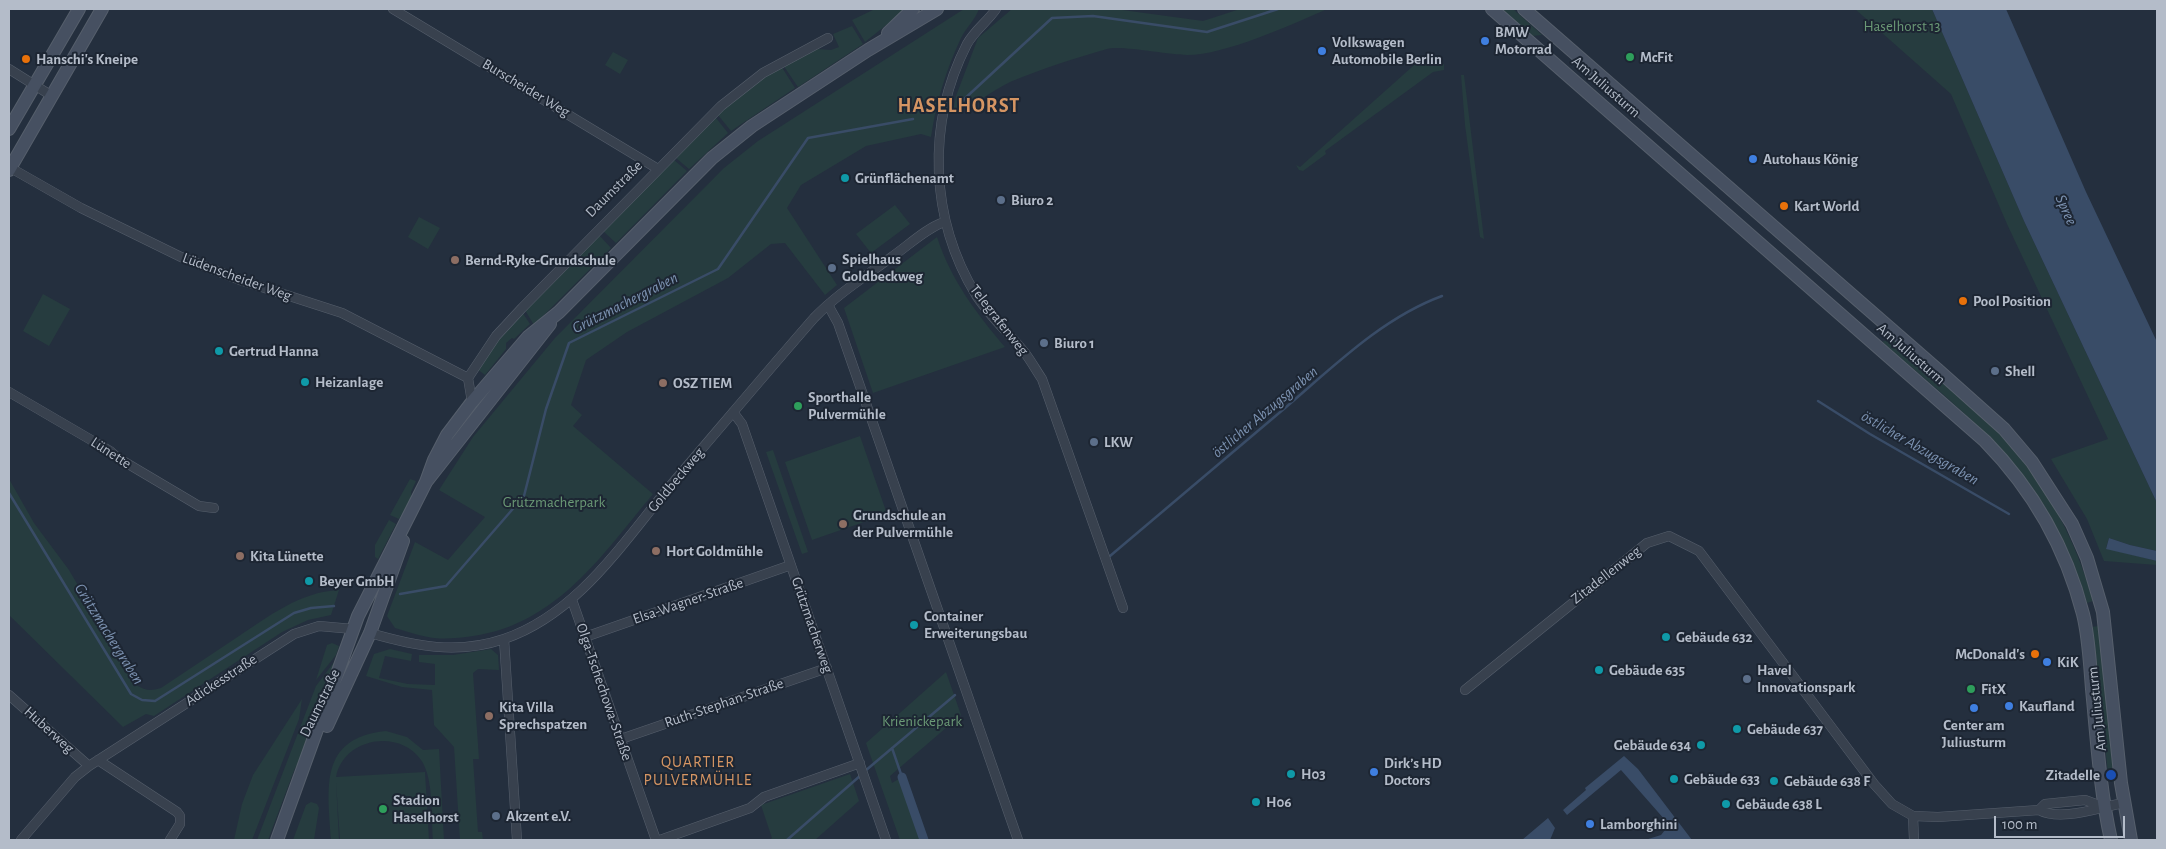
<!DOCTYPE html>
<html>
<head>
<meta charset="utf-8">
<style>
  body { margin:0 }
  #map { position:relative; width:2166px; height:849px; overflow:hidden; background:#242f3e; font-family:"Alegreya Sans",sans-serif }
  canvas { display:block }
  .frame { position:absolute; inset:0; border:10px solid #b4bcc9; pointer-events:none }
  .scale { position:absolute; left:1994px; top:816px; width:131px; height:22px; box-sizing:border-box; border:2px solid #b4bcc9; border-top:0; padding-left:6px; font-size:15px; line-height:18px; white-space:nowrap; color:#b4bcc9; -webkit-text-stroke:4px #1d2633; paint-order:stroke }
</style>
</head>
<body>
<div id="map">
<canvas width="2166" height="849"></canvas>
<div class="frame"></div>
<div class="scale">100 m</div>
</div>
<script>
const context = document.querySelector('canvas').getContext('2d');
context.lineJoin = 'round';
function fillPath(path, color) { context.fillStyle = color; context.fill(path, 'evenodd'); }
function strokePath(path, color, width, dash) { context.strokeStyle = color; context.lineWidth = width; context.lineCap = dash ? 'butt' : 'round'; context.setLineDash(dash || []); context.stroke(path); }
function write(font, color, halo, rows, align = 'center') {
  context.font = font + ' "Alegreya Sans",sans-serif'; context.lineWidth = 4; context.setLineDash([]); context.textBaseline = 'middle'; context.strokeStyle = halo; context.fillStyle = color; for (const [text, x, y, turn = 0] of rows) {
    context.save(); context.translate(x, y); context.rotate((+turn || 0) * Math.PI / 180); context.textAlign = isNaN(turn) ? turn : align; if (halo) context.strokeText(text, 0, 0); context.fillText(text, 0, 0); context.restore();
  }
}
const green = new Path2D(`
  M875,9h31l-41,33 -13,-22z
  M964,9h15c-4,11 -13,19 -18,29 -15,32 -25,64 -30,99l-10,-3 -55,12 -65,39 -14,23 50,77 -12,10 -40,-52 -14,1 -43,34 -101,54 -41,28 -15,45 11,10 -9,11 80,68c-50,60 -96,130 -180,142 -14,2 -31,4 -45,1 -11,-2 -22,-6 -33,-9l-8,-12 28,-74 33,18 37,-43 -46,-27 34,-53 82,-99 169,-170 34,-27z
  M1012,9h103l88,12 37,-12h87c-36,16 -102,46 -140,46 -19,0 -66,-10 -80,-6 -32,9 -66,20 -97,33 -19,9 -36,25 -57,29l3,-15 22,-58z
  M1501,9h12l29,26 -10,1z
  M1855,9h77l92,212 133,282v48l-27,-6 -21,-7 -3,10 51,13v4l-53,-4 -17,-42 -36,-60 57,-20 -101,-215 -56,-130z
  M852,26l11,18 -65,43 -15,-22 33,-16 15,1 8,-3 -6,-13z
  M613,52l15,8 -8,14 -15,-9z
  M1422,58l8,8 14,-2v6l-11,2 -108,79 1,3 -23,17 -4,-1 -3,-5 4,2z
  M781,66l14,22 -64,43 -13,-16 32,-28z
  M1461,75h3l20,164 -4,-2 -15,-112z
  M716,118l12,15 -39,36 -13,-11z
  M674,160l13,11 -71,72 -13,-12z
  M895,205l15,19 -39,29 -15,-19z
  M419,217l21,11 -12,21 -20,-12z
  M599,235l12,13 -77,77 -9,-15z
  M937,237c14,43 39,76 68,110l-132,46 -29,-85z
  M43,294l27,15 -21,37 -26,-15z
  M522,312l8,12 -16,15 -2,-1 -6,5v6l-21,26 -8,-6 16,-24z
  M1891,338c37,33 79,64 113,101 43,46 72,102 89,162l-6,2c-37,-127 -110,-179 -205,-261z
  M860,436l27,78 -75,26 -27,-78z
  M773,450l35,102 -6,2 -36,-102z
  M9,479l25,44 35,47 67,115c10,6 15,6 25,3 25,-17 50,-33 75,-50 32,-21 63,-46 103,-48l-8,25 -23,5 -26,12 -128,84 -8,-2 -23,13 -114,-112z
  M410,479l6,2 -5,11 1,6 -13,21 -9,-4z
  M389,520l7,4 -18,35 -3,-2v-12z
  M2098,626l3,17 13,139h-5l-17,-155z
  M332,643l7,3 -3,9 -20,25 11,-35z
  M390,649l22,5 -1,7 -26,-5 -6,22 29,6 27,1v-21l-16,-2v-7h34l38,-6 7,6 1,15 -21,-1 -5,4 6,86h-6l5,73h4l1,8h-23l-6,-93 -20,-22 -2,-35 -30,-3 -36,-11 8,-22z
  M338,657l-7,24 -30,74 2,5 -8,8 -27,72h-11l59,-154z
  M946,672l15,43 -71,61 2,7 10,-6 22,63h-24l-34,-97z
  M302,699l-3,20 -47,121h-18l8,-36 11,-29z
  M386,731l21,6 16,13 16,-1 5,91h-11c-2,-22 1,-62 -12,-80 -22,-32 -78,-22 -85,17l89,-5 4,68h-89l-4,-58 3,58h-8c-3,-52 -13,-102 55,-109z
  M850,774l9,27 -44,39h-46l3,-2 -11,-33z
  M311,802l6,2 2,4 -5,32h-21l13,-35z`);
const water = new Path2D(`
  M1932,9h74l80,183 71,150v161l-133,-282z
  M2109,538l21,7 27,6v10l-51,-12z
  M1624,756l14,13 54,71h-47l16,-5 4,-5v-10l-44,-50 -54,45 -4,-5 23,-20 -1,-2z
  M1548,818l7,10 -5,12h-28z`);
const stream = new Path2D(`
  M961,102l91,-84 41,-2 114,16 71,-23
  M1818,401l52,33 139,80
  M9,493l122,201 11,6 13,1 139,-88 17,-5 23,-2
  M1110,556c58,-49 117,-99 175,-148 48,-41 97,-90 157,-112
  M400,594l46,-8 78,-90 22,-87 23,-66 149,-74 90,-131 105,-19
  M892,748l10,29
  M865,771l90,-76
  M787,840l74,-65`);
const canal = new Path2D(`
  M902,777l22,63`);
const street = new Path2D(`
  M393,9l265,160
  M996,9c-9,13 -21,21 -29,35 -41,80 -37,175 9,251 14,22 33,38 49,58 6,8 11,17 17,26l81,229
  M9,69l43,27
  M9,167l72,41 100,49 62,24 99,32 126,65
  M828,305l10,18 180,517
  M9,392l101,59 8,7 81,48 15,2
  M472,402l-4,-24 28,-42 26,-28 199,-202 42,-33 65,-35
  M733,412l9,12 144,416
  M572,600l84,240
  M370,633c45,13 87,22 134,6 74,-25 119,-97 167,-154 48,-56 95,-112 143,-167 23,-24 52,-42 79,-62 16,-11 32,-27 51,-34
  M585,637l206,-72
  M504,639l13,201
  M1465,690l182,-147 22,-7 30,15 175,233 18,20 21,12 25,1 101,-7c22,12 61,-3 85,-7
  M9,695l80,71
  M621,739l206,-71
  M98,760l79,52 3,4v8l-10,16
  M2039,810l6,-6 40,-4 19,7
  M1913,816l1,24
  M21,840l54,-63 14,-11 205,-132 25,-8 34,3
  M660,840l90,-32 14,-11 96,-34`);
const secondary = new Path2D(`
  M1492,9l493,432c47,48 81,107 98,173 6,24 7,51 9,75 5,51 8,102 19,151
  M1524,9l414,361 66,59 28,33 40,62 15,34 16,54 18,171 10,57
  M888,33l25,-24
  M9,129l70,-120
  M9,170l93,-161
  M426,482l8,-22 13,-25 25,-33 56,-65 31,-25 153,-154 40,-32 116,-76 69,-41
  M327,726l43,-93 33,-92
  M277,840l81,-224 68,-134 124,-158`);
const markers = [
  [1485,41,5,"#3f7fe0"],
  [1322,51,5,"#3f7fe0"],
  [1630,57,5,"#2e9e5b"],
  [26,59,5,"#e8710a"],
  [1753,159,5,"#3f7fe0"],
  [845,178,5,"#0f9aa8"],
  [1001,200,5,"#5c6f8a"],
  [1784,206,5,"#e8710a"],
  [455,260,5,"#8d6e63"],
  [832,268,5,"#5c6f8a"],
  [1963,301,5,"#e8710a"],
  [1044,343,5,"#5c6f8a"],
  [219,351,5,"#0f9aa8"],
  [1995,371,5,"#5c6f8a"],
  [305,382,5,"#0f9aa8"],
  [663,383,5,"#8d6e63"],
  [798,406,5,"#2e9e5b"],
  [1094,442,5,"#5c6f8a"],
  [843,524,5,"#8d6e63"],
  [656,551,5,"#8d6e63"],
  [240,556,5,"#8d6e63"],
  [309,581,5,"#0f9aa8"],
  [914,625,5,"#0f9aa8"],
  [1666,637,5,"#0f9aa8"],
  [2035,654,5,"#e8710a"],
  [2047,662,5,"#3f7fe0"],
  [1599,670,5,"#0f9aa8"],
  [1747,679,5,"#5c6f8a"],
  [1971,689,5,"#2e9e5b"],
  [2009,706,5,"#3f7fe0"],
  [1974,708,5,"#3f7fe0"],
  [489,716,5,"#8d6e63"],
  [1737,729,5,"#0f9aa8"],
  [1701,745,5,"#0f9aa8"],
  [1374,772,5,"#3f7fe0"],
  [1291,774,5,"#0f9aa8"],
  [2111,775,6,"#1a4fb4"],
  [1674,779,5,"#0f9aa8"],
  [1774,781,5,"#0f9aa8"],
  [1256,802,5,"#0f9aa8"],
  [1726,804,5,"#0f9aa8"],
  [383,809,5,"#2e9e5b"],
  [496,816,5,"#5c6f8a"],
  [1590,824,5,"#3f7fe0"]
];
const parkNames = [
  ["Haselhorst 13",1902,26],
  ["Grützmacherpark",554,502],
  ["Krienickepark",922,721]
];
const poiNames = [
  ["BMW",1495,32],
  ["Motorrad",1495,49],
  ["Volkswagen",1332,42],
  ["Automobile Berlin",1332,59],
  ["McFit",1640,57],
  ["Hanschi's Kneipe",36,59],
  ["Autohaus König",1763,159],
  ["Grünflächenamt",855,178],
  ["Biuro 2",1011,200],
  ["Kart World",1794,206],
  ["Spielhaus",842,259],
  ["Goldbeckweg",842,276],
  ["Bernd-Ryke-Grundschule",465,260],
  ["Pool Position",1973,301],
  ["Biuro 1",1054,343],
  ["Gertrud Hanna",229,351],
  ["Shell",2005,371],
  ["Heizanlage",315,382],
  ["OSZ TIEM",673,383],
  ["Sporthalle",808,397],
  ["Pulvermühle",808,414],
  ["LKW",1104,442],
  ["Grundschule an",853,515],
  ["der Pulvermühle",853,532],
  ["Hort Goldmühle",666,551],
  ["Kita Lünette",250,556],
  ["Beyer GmbH",319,581],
  ["Container",924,616],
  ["Erweiterungsbau",924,633],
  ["Gebäude 632",1676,637],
  ["McDonald's",2025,654,"right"],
  ["KiK",2057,662],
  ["Gebäude 635",1609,670],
  ["Havel",1757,670],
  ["Innovationspark",1757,687],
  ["FitX",1981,689],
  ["Kaufland",2019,706],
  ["Kita Villa",499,707],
  ["Sprechspatzen",499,724],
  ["Center am",1974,725,"center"],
  ["Juliusturm",1974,742,"center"],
  ["Gebäude 637",1747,729],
  ["Gebäude 634",1691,745,"right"],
  ["Dirk’s HD",1384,763],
  ["Doctors",1384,780],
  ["H03",1301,774],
  ["Zitadelle",2100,775,"right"],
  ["Gebäude 633",1684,779],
  ["Gebäude 638 F",1784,781],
  ["Stadion",393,800],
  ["Haselhorst",393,817],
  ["H06",1266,802],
  ["Gebäude 638 L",1736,804],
  ["Akzent e.V.",506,816],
  ["Lamborghini",1600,824]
];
const streetNames = [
  ["Am Juliusturm",1606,87,41],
  ["Burscheider Weg",526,88,31],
  ["Daumstraße",614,189,-45],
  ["Lüdenscheider Weg",237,277,20],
  ["Telegrafenweg",999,320,52],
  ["Am Juliusturm",1911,354,41],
  ["Lünette",111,453,33],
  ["Goldbeckweg",676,480,-50],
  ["Zitadellenweg",1606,575,-38],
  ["Elsa-Wagner-Straße",688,601,-19],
  ["Grützmacherweg",812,625,71],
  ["Adickesstraße",221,680,-33],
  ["Olga-Tschechowa-Straße",604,692,71],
  ["Daumstraße",320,703,-64],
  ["Ruth-Stephan-Straße",724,703,-19],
  ["Am Juliusturm",2097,709,-96],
  ["Huberweg",49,730,42]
];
const waterNames = [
  ["Spree",2066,210,66],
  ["Grützmachergraben",625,303,-27],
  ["östlicher Abzugsgraben",1265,412,-40],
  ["östlicher Abzugsgraben",1920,448,30],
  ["Grützmachergraben",109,634,58]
];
const neighbourhoodNames = [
  ["QUARTIER",698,762],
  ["PULVERMÜHLE",698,780]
];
const districtNames = [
  ["HASELHORST",959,106]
];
fillPath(green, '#263c3f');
fillPath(water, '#394c67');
strokePath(stream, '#394c67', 2.5);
strokePath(canal, '#394c67', 9);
strokePath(street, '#565f6c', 10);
strokePath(secondary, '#565f6c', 14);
strokePath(street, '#38414e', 9);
strokePath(secondary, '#465061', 12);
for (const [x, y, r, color] of markers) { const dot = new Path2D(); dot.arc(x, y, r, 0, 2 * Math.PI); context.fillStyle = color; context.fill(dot); strokePath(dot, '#1d2633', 2); }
write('15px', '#6b9a76', '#1d2633', parkNames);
write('bold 15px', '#b4bcc9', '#1d2633', poiNames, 'left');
write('15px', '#b4bcc9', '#1d2633', streetNames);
write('italic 16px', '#7c92b1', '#1d2633', waterNames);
context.letterSpacing = '1px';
write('16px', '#d59563', '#1d2633', neighbourhoodNames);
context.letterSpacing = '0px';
context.letterSpacing = '1px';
write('bold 20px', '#d59563', '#1d2633', districtNames);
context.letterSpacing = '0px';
</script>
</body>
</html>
